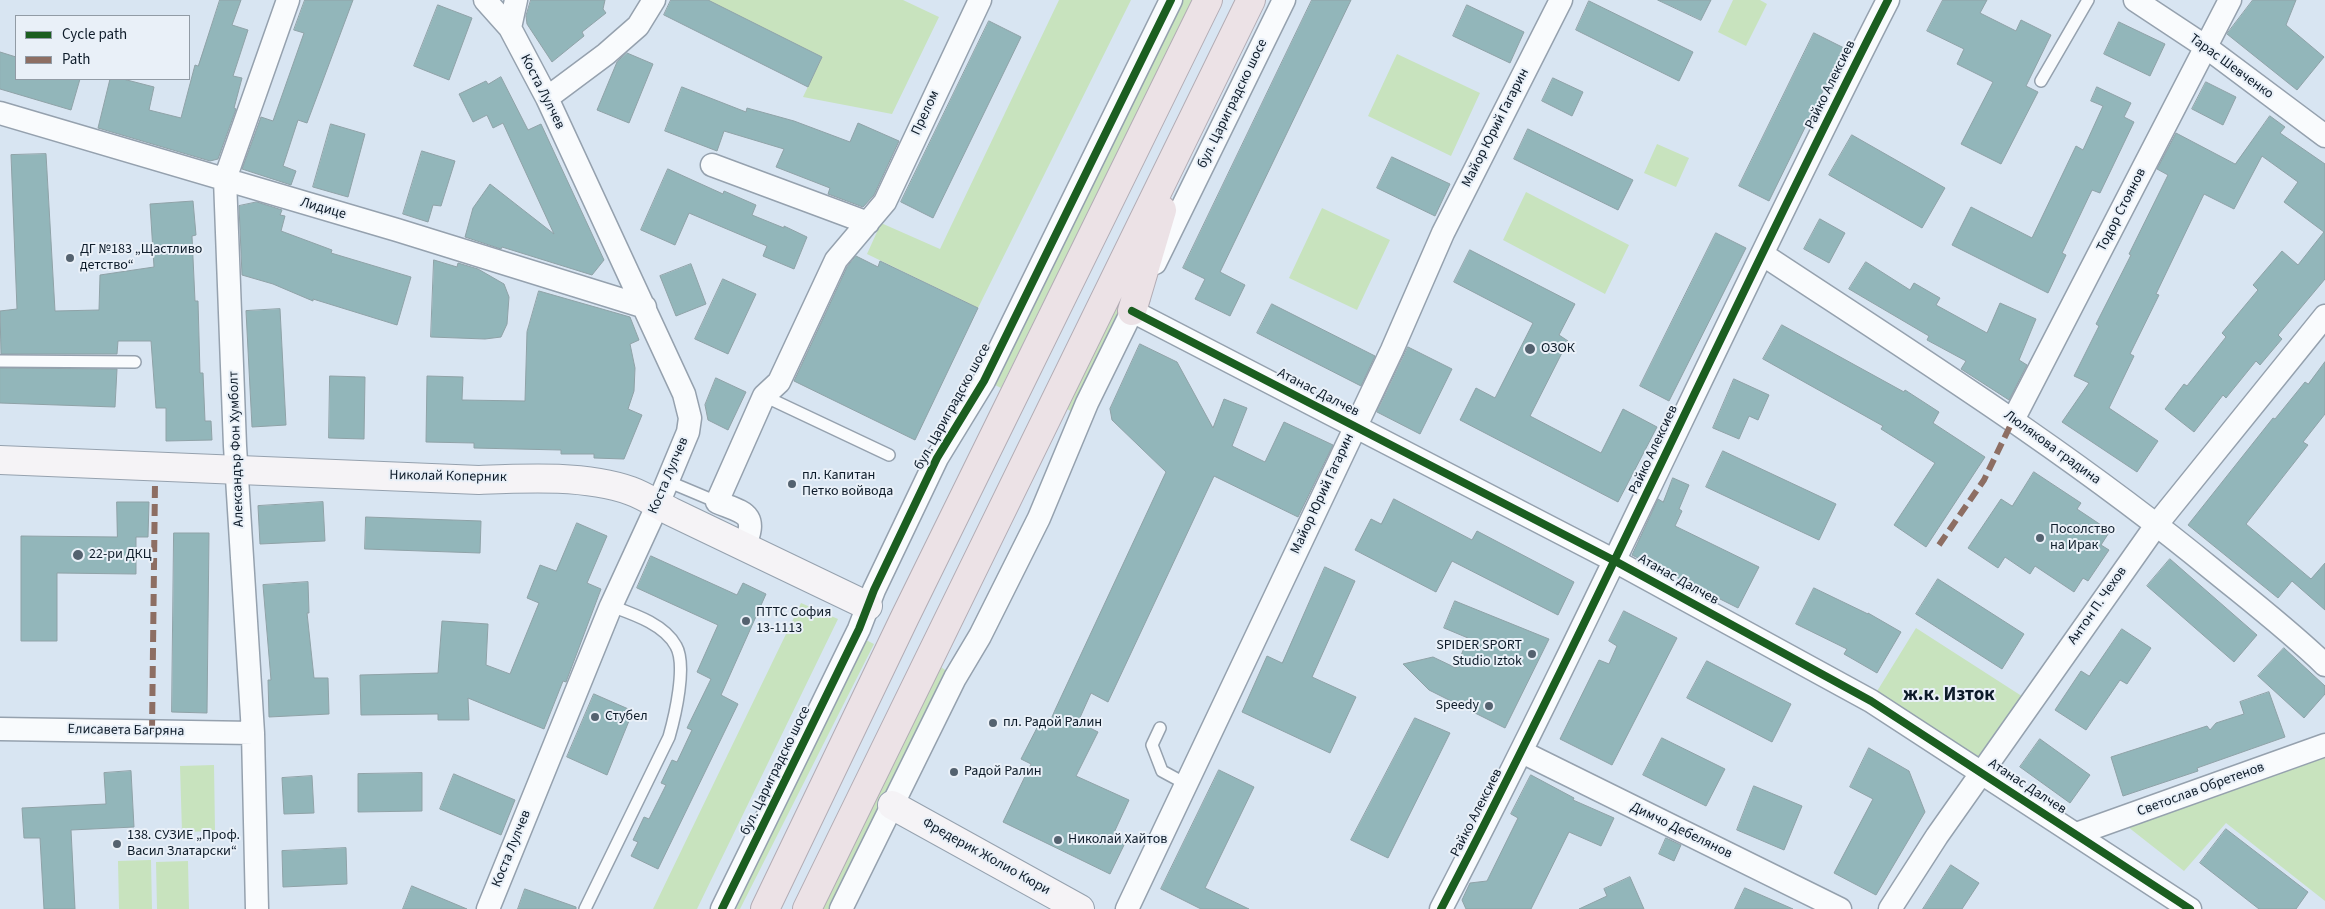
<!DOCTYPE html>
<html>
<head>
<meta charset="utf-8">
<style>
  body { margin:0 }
  #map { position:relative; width:2325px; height:909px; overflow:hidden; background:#d8e5f2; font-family:"Source Sans 3",sans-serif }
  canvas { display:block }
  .legend { position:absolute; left:15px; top:15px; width:175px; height:65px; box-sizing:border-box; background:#e9f0f8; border:1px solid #919ba5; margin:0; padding:6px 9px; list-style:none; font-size:15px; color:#0d1b29 }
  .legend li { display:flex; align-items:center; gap:10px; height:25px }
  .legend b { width:25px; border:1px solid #919ba5 }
</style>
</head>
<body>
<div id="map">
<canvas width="2325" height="909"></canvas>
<ul class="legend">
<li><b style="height:6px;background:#1b5e20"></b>Cycle path</li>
<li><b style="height:6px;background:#8d6e63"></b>Path</li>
</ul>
</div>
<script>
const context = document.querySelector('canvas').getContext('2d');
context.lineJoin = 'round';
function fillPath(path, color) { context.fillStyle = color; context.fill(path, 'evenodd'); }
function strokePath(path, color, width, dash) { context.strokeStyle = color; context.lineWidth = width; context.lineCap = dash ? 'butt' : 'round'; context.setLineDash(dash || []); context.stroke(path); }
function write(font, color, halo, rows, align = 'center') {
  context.font = font + ' "Source Sans 3",sans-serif'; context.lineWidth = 4; context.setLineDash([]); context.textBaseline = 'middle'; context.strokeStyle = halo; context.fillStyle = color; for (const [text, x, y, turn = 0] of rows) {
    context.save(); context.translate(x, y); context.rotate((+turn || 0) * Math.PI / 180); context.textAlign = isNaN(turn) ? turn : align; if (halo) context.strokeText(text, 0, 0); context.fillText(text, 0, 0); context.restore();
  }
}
const green = new Path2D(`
  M708,0h195l36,17 -47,97 -89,-17 19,-40z
  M1059,0h72l-153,308 -111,-54 14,-31 59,26z
  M1178,0h15l-192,388 -10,-5z
  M1733,0h27l7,4 -21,42 -28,-14z
  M1397,54l83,39 -29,63 -83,-40z
  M1657,144l32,14 -13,29 -32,-14z
  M1526,192l103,53 -24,49 -102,-54z
  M1322,208l68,32 -33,70 -68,-32z
  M1120,293l2,18 -50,101 -8,-5z
  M801,603l37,16 -141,290h-44z
  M1916,628l115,74 -50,70 -110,-71z
  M864,639l10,5 -134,265h-4l75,-163z
  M941,667l7,5 -115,237h-12z
  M2325,752v149l-99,-78 -42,48 -61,-48z
  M214,765l1,66 -33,1 -2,-66z
  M151,860l1,49h-33l-1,-48z
  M188,861l1,48h-32l-1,-47z`);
const building = new Path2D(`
  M220,0h21l-9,25 16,5 -15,46 9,2 -8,30 2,1 -18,50 -8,2 -112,-33 12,-49h13l31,8 -5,23 32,8 14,-53 3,1z
  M305,0h48l-46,123 -9,-3 -15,46 13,5 -5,14 -49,-16 19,-52 12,4 31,-88 -10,-3z
  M531,0h74l-2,9 3,4 -24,19 2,4 -32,26 -25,-38 -1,-8z
  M671,0h37l114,57 -14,30 -144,-72z
  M1312,0h39l-131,272 25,13 -15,31 -35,-17 10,-20 -22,-11z
  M1658,0h53l-10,20z
  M1943,0h44l-7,13 36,18 5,-11 30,15 -25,51 12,6 -37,72 -40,-20 32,-62 -36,-18 7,-15 -37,-18z
  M2253,0h43l-10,25 38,32 -27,33 -70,-56z
  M1589,1l104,51 -14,29 -103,-51z
  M438,5l34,13 -23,62 -35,-14z
  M1467,5l57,27 -14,31 -57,-27z
  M989,21l32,16 -88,181 -32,-16z
  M2119,22l46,22 -15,32 -46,-22z
  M1814,33l30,15 -75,153 -30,-15z
  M0,52l16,5v22h64l-9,31 -71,-21z
  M627,53l26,11 -24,59 -32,-13 20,-48z
  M501,77l27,53 13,-6 63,136 -12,15 -90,-28 -1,2 -36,-12 8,-29 17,-24 64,50 -51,-111 -10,5 -6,-13 -14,7 -14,-28 27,-13 2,3z
  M1553,78l30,14 -11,24 -30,-15z
  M2206,82l30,15 -13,28 -31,-16z
  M682,87l64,25 1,-4 47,13 56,21 8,-19 41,18 -25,54 -11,12 -35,-13 2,-6 -54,-21 8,-18 -60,-18 -7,20 -52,-20z
  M2097,87l34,16 -7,14 10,5 -34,71 -8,-3 -30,63 4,2 -18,38 -96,-48 19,-38 61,31 44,-92 7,4 20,-44 -12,-5z
  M2270,116l15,11 -5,6 45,31v115l-47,56 4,4 -22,26 -4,-4 -30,37 -3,-3 -29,37 -29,-23 19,-25 3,2 39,-49 -4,-4 36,-43 -5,-5 29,-34 16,14 26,-33 -40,-30 14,-20 -36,-26 -28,53 -30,-15 -48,100 3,1 -29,59 4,2 -25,52 49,33 -21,31 -75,-50 27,-39 -15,-7 25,-50 -3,-2 35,-69 -2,-1 39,-79 -11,-6 19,-36 59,31z
  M331,124l34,10 -17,63 -35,-10z
  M1528,129l105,51 -15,30 -104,-51z
  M1852,135l93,53 -23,40 -93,-53z
  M422,151l33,10 -14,45 -8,-1 -5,17 -25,-8z
  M46,154l9,157 44,-1 1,-35 54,-8 -4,-63 43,-3 3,34 -4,1 3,65h3l2,72h3l2,48h6l1,19 -46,1v-33h-10l-5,-67h-33l-1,13h-116l-1,-43 17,-2 -6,-154z
  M1392,157l58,27 -15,32 -58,-28z
  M668,169l55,25 1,-3 32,14 -4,10 32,13v-2l23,11 -13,32 -31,-13 4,-10 -78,-33 -14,32 -34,-15z
  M257,202l25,8 -2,5 5,1 -4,15 51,19 -1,3 80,24 -14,48 -84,-26v2l-40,-17 -31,-9 -3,-69z
  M1820,219l25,14 -16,30 -25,-14z
  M1716,233l30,15 -77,153 -29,-15z
  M1470,250l105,54 -16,31 9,6 -38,75 71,37 22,-44 34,18 -39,75 -158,-82 16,-32 19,10 38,-75 -79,-41z
  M856,256l22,11 2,-6 98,47 -63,132 -121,-59 53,-114z
  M434,260l23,7 1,-4 20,6 26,15 5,13 -2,27 -6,13 -16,2 -54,-2z
  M1866,262l44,28 4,-7 26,15 -4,7 51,28 13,-30 36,16 -17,41 8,5 -18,35 -48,-31 5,-8 -39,-21 2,-4 -80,-47z
  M691,264l15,40 -30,12 -16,-40z
  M723,279l33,15 -28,60 -33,-15z
  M539,291l91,26 9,23 -9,4 5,24 -1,23 -6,18 14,6 -18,44 -30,-1v-4h-33v-4l-87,-2v-5l-48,-1 1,-66 36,1 -1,23 63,1 2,-69z
  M1272,304l103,52 -14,30 -104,-53z
  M280,309l6,116 -34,2 -6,-116z
  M1782,325l122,67 1,-2 34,22 -6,11 52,34 -59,90 -32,-22 41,-62 -54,-34 2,-3 -120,-67z
  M1140,344l37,18 36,66 11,-29 23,9 -15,38 33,16 19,-40 49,23 -35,72 -84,-41 -106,226 -17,-9 -13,29 20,10 -22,44 53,24 -17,37 13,6 -15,31 -107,-52 28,-58 -10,-5 19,-37 8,4 7,-16 111,-238 -54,-52 -2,-11z
  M1408,347l44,22 -32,65 -43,-22z
  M2325,362v52l-22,28 5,3 -62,79 65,55 14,-16v47l-33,-29 -14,17 -90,-73 85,-107 2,1 30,-37 3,2z
  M0,368l117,1 -2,38 -115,-4z
  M330,376l35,1 -1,62 -35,-1z
  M716,378l30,14 -18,38 -20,-10 -3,-15z
  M1734,379l35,16 -11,25 -9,-4 -10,23 -26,-11z
  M1723,451l113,53 -17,36 -113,-53z
  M2034,472l47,31 -4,6 33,22 -9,14 8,5 -21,31 -5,-3 -9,14 -39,-26 -5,8 -25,-17 -7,11 -30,-20 33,-49 11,7z
  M1673,478l16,7 -10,24 3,2 -7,15 84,41 -21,41 -106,-53 26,-56 5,3z
  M1394,499l78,41 5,-9 97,51 -16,33 -106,-54 -16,31 -81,-42 16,-31 10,5z
  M117,502h32l-1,35h-12v37l-79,-1v68h-36v-105l96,1z
  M323,502l2,39 -65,3 -2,-38z
  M366,517l115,4 -1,32 -115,-4z
  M577,523l30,13 -20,47 14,6 -35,93 -3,-1 -19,48 -76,-31 1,22h-31v-6l-77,1 -1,-40 78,-2 4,-52 46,3 -2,41 24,9 29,-71 -12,-5 13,-33 16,6z
  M174,533h35l-2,180 -35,-1z
  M651,556l86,39 6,-12 23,11 -45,101 17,9 -80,165 -27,-13 7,-14 -5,-2 11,-23 5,2 17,-34 -5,-2 11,-23 5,2 15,-32 -5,-2 24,-49 -14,-7 21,-47 -81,-37z
  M2170,559l87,76 -23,27 -87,-76z
  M1325,567l30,14 -43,96 44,20 -26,56 -88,-41 25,-56 15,7z
  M1938,579l86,55 -22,35 -86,-55z
  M308,582l1,31h-2l7,65h14l1,36 -60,3 -1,-37h3l-8,-95z
  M1814,588l54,26v-1l33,19 -24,41 -33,-19 3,-5 -51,-25z
  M1455,601l94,38 -44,89 -76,-38 -26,-26 30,-7 23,11 12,-30 -24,-10z
  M1624,611l53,27 -65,127 -52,-26 39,-79 10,4 8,-18 -8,-5z
  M2122,629l29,19 -24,36 -7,-4 -34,50 -31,-20 26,-39 8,5z
  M2284,648l41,38v8l-21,24 -46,-42z
  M1707,661l84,43 -19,38 -85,-44z
  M2269,692l16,45 -88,31 1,3 -75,25 -12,-39 96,-31 3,4 6,-7 28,-9 -4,-12z
  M594,694l39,17 -26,64 -40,-18z
  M1415,718l35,15 -62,125 -37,-18z
  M1662,738l63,31 -19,37 -63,-31z
  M2040,739l50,36 -20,28 -50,-36z
  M1869,748l40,23 16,41 -49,83 -42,-22 39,-74 -23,-12z
  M1219,770l35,17 -49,101 44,21h-48l-40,-20z
  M131,771l3,56 -63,3 4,79h-31l-4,-71h-16l-2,-30 84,-4 -2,-31z
  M422,773v38l-64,1v-38z
  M454,774l61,26 -14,35 -61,-26z
  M1531,775l43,23 -1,2 41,18 -13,28 -32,-14 -38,77h-65l-4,-9 8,-17 17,-2 31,-63 -7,-4z
  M312,776l2,37 -30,1 -2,-36z
  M1754,786l48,20 -18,44 -47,-20z
  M2226,829l82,63 -12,17h-37l-59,-46z
  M1666,838l15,7 -7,16 -15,-7z
  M346,848l1,36 -64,3 -1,-36z
  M1951,865l28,18 -17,26h-39z
  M1630,877l14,32h-65l28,-13 -3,-7z
  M412,886l55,23h-64z
  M1745,888l48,21h-58z
  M525,889l51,18v2h-58z`);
const lane = new Path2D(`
  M2041,81l47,-81
  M0,361l135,1
  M764,396l125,59
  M667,481l50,21
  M1160,728l-8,17 10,26 24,13
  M585,909l84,-172c6,-21 18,-72 7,-91 -12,-22 -43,-32 -65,-40`);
const street = new Path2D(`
  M485,0l25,28 37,70 137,296 6,24 -2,14 -30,72 -47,102 -123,303
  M2135,0l71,47 119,89
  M510,28l6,-28
  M547,98l59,-44 32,-28 16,-26
  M0,113l397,117 248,77
  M712,165l156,58
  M1762,254c153,101 309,199 451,316 38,31 77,61 112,95
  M1155,263l129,-263
  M1132,311l483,250 256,140 319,208
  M2013,420l217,-420
  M744,547c15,-34 0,-34 -27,-45l47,-106 15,-14 57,-122 49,-58 95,-202
  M0,729l253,4
  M1522,752l318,157
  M2076,834l249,-89
  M257,909l-4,-176 -18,-287 -10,-267 63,-179
  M722,909l137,-280 15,-39 63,-132 47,-77 187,-381
  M841,909l114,-231 25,-42 59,-118 48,-115 51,-104
  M1127,909l265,-559 51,-117 118,-233
  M1441,909c156,-300 293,-608 447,-909
  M1890,909l47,-73 220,-312 168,-208`);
const secondary = new Path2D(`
  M0,460l479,20c48,-2 107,-5 152,11 14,5 27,14 41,21l196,94
  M892,805l188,104`);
const highway = new Path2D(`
  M1132,311l30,-101
  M765,909l140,-292 303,-617
  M807,909l444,-909`);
const quiet = new Path2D(`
  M1939,545l45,-65 29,-60
  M152,732l3,-249`);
const cycleway = new Path2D(`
  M1132,311l483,250 256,140 319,208
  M722,909l137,-280 15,-39 63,-132 47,-77 187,-381
  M1441,909c156,-300 293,-608 447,-909`);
const markers = [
  [70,258,5,"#54626f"],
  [1530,349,6,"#54626f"],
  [792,484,5,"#54626f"],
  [2040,538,5,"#54626f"],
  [78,555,6,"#54626f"],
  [746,621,5,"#54626f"],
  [1532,654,5,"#54626f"],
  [1489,706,5,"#54626f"],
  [595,717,5,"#54626f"],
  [993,723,5,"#54626f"],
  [954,772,5,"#54626f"],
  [1058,840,5,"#54626f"],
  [117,844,5,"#54626f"]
];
const streetNames = [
  ["Тарас Шевченко",2231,67,36],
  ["Райко Алексиев",1831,85,-64],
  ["Коста Лулчев",542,92,63],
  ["бул. Цариградско шосе",1233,104,-64],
  ["Прелом",926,113,-65],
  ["Майор Юрий Гагарин",1496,128,-63],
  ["Лидице",323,209,16],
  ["Тодор Стоянов",2122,210,-63],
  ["Атанас Далчев",1318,393,27],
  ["бул. Цариградско шосе",953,407,-61],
  ["Люлякова градина",2052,448,36],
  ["Александър Фон Хумболт",237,449,-92],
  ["Райко Алексиев",1654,450,-65],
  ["Коста Лулчев",669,476,-67],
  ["Николай Коперник",448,477,1],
  ["Майор Юрий Гагарин",1323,494,-65],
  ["Атанас Далчев",1678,580,29],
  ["Антон П. Чехов",2098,606,-55],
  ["Елисавета Багряна",126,731,1],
  ["бул. Цариградско шосе",776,771,-64],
  ["Атанас Далчев",2027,787,33],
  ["Светослав Обретенов",2201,790,-20],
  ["Райко Алексиев",1477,813,-63],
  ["Димчо Дебелянов",1681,831,26],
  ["Коста Лулчев",512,849,-68],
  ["Фредерик Жолио Кюри",986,857,29]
];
const poiNames = [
  ["ДГ №183 „Щастливо",80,250],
  ["детство“",80,266],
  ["ОЗОК",1541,349],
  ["пл. Капитан",802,476],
  ["Петко войвода",802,492],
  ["Посолство",2050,530],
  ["на Ирак",2050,546],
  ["22-ри ДКЦ",89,555],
  ["ПТТС София",756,613],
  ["13-1113",756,629],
  ["SPIDER SPORT",1522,646,"right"],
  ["Studio Iztok",1522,662,"right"],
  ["Speedy",1479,706,"right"],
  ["Стубел",605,717],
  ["пл. Радой Ралин",1003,723],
  ["Радой Ралин",964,772],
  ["138. СУЗИЕ „Проф.",127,836],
  ["Васил Златарски“",127,852],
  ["Николай Хайтов",1068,840]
];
const districtNames = [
  ["ж.к. Изток",1949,696]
];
fillPath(green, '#c8e3be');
fillPath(building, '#92b6ba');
strokePath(building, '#8fa2a7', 1);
strokePath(lane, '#95a1ae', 14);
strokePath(street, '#95a1ae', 25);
strokePath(secondary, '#95a1ae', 30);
strokePath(highway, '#b2acb4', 30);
strokePath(lane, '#f9fbfd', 11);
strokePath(street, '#f9fbfd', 22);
strokePath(secondary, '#f5f3f6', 28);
strokePath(highway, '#ece2e6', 28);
strokePath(quiet, '#8d6e63', 6, [12, 6]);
strokePath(cycleway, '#1b5e20', 8);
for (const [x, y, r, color] of markers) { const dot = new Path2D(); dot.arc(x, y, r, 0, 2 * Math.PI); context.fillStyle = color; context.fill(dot); strokePath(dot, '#e9f0f8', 2); }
write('14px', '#0d1b29', '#e9f0f8', streetNames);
write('14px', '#0d1b29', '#e9f0f8', poiNames, 'left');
write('bold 19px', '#0d1b29', '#e9f0f8', districtNames);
</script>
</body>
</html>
